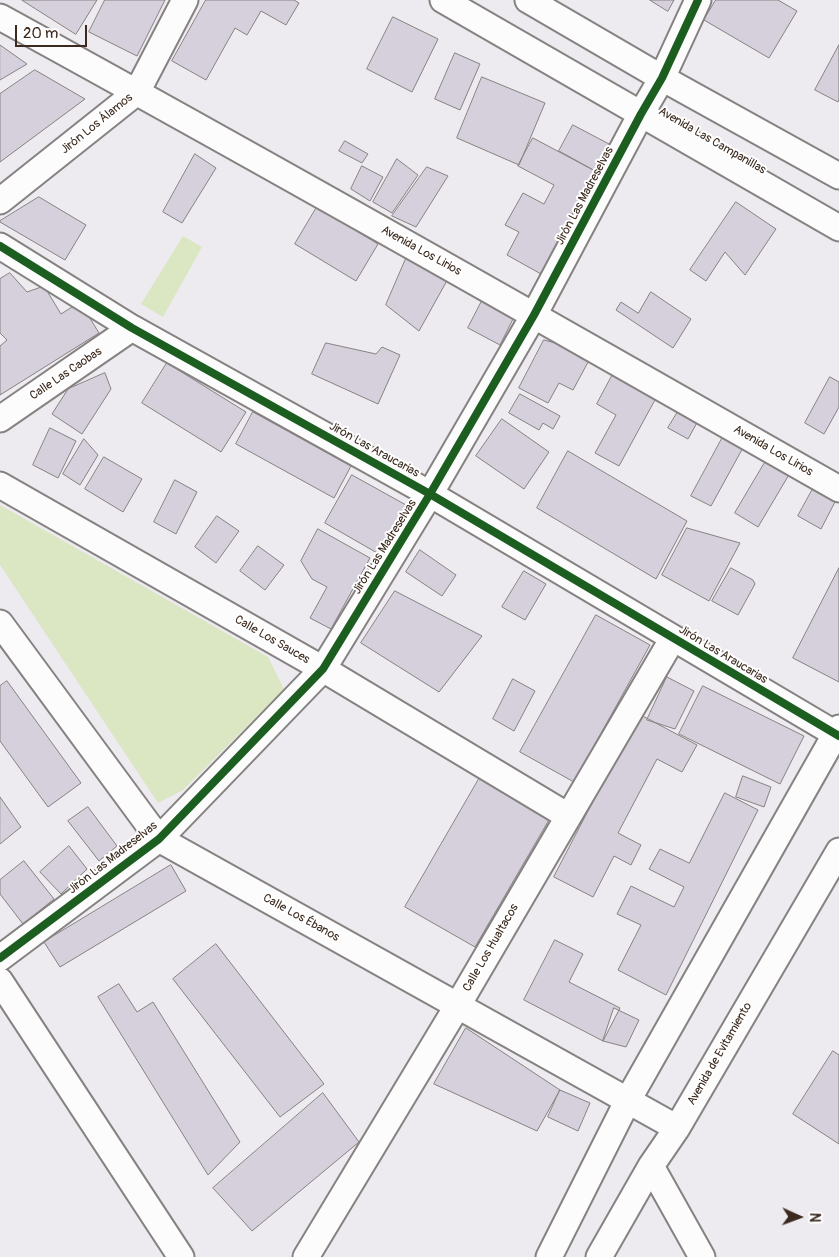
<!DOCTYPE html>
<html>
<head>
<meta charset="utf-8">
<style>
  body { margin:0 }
  #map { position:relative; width:839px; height:1257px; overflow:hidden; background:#edeaf0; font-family:Pangolin,sans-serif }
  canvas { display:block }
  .north { position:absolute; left:774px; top:1192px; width:50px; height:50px; -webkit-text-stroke:4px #fff; paint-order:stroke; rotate:92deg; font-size:14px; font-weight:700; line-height:20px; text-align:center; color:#3b2a1e }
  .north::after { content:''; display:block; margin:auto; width:18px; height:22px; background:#3b2a1e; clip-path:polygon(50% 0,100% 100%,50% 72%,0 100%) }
  .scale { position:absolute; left:15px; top:25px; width:72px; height:22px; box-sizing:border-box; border:2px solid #3b2a1e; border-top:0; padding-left:6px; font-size:15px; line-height:18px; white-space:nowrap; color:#3b2a1e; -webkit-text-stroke:4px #fff; paint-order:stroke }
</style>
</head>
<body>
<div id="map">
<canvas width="839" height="1257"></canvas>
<div class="north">N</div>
<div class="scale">20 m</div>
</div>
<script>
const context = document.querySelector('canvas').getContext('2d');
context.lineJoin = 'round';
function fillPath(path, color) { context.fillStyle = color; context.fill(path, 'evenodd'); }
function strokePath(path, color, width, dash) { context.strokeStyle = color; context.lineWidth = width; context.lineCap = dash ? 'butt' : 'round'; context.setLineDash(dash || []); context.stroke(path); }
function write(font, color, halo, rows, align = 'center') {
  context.font = font + ' Pangolin,sans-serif'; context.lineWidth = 4; context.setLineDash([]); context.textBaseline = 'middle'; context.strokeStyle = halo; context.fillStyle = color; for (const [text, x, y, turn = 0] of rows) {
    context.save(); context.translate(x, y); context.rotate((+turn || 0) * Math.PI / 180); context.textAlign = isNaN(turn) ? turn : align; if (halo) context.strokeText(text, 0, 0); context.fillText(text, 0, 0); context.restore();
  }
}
const green = new Path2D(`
  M183,236l19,11 -39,70 -22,-13z
  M0,505l268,152 16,32 -101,101 -25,13 -158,-238z`);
const building = new Path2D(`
  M22,0h75l-21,34z
  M105,0h60l-28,56 -48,-24z
  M206,0h88l5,3 -13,22 -25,-14 -14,24 -12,-7 -29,52 -34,-19z
  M650,0h24l-6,11z
  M716,0h62l19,11 -28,47 -65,-38z
  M393,17l45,22 -26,53 -45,-23z
  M0,45l27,19 -27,16z
  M839,45v54l-1,3 -23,-12z
  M455,53l25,11 -20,46 -25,-11z
  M35,70l50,29 -85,63v-68z
  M482,77l63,26 -26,62 -62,-27z
  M573,125l38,20 -14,27 -38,-21z
  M533,138l64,34h-2l-54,102 -34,-19 12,-23 -14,-7 18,-32 21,11 10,-19 -36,-19z
  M345,141l23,13 -6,9 -23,-12z
  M195,154l21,14 -34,55 -19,-11z
  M397,159l21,16 -26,38 -19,-11z
  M362,166l21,11 -13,24 -19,-12z
  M427,167l21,9 -32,51 -24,-11z
  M39,197l47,28 -21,35 -65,-38v-1z
  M736,202l40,27 -31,46 -20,-23 -19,29 -16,-11z
  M317,207l61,37 -22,37 -61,-37z
  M408,254l41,23 -30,54 -33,-26z
  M10,273l17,19 17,-6 17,28 19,-12 19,31 -99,62v-49l7,-6 -7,-7v-54z
  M651,292l40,27 -18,29 -57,-38 5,-8 17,11z
  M484,297l32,16 -16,32 -32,-17z
  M544,340l49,13 -20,37 -14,-7 -11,20 -29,-15z
  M326,343l50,11 6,-7 18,8 -22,49 -66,-30z
  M167,363l79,49 -25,40 -79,-49z
  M105,373l6,16 -29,45 -30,-20 16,-25z
  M613,374l43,24 -37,68 -24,-13 21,-38 -19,-11z
  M830,377l9,5v25l-15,27 -19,-11z
  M520,394l40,22 -7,13 -10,-6 -4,7 -30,-17z
  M679,410l19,11 -10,18 -20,-11z
  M253,412l98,54 -17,32 -98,-54z
  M502,419l47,33 -25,37 -48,-33z
  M50,428l26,13 -18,37 -25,-13z
  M725,433l20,11 -34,62 -20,-10z
  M84,439l14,16 -18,30 -17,-11z
  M568,451l119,70 -31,58 -119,-71z
  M104,457l38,22 -19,33 -38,-23z
  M767,459l23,14 -32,54 -23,-14z
  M352,475l54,30 -27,49 -54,-31z
  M175,480l22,12 -21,42 -22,-12z
  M815,485l22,13 -16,31 -23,-13z
  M217,516l22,15 -23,32 -21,-16z
  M687,528l53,15 -31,58 -47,-26z
  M318,529l52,29 -39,71 -21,-11 17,-31 -15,-8 -11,-18z
  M258,546l26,19 -19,25 -25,-19z
  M420,550l36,25 -14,21 -36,-24z
  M731,568l22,12 2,4 -17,31 -26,-14z
  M839,568v114l-46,-24z
  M524,571l22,13 -21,36 -23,-13z
  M395,591l87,45 -43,56 -78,-49z
  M596,615l54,30 -76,137 -54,-30z
  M667,677l27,14 -19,38 -28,-9z
  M513,679l22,12 -21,40 -21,-12z
  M7,681l74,102 -33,24 -48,-66v-55z
  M703,686l101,50 -24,48 -101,-50z
  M639,714l58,31 -15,27 -25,-13 -39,74 23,12 -10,20 -17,-9 -21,41 -39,-20z
  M483,772l70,41 -78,134 -70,-40z
  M743,776l28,11 -7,20 -28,-10z
  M725,793l33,17 -92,185 -48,-25 23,-45 -24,-11 14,-28 43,21 10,-20 -35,-18 11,-20 29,14z
  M0,797l21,30 -21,17z
  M88,807l29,39 -18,15 -31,-40z
  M69,846l18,23 -26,25 -21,-22z
  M24,861l30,38 -31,25 -23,-30v-14z
  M171,865l15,26 -126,76 -16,-25z
  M555,940l28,14 -14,28 51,26 -17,33 -79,-41z
  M216,944l108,140 -44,33 -107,-138z
  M119,984l18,28 16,-10 87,140 -32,33 -110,-178z
  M614,1008l25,12 -13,27 -23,-6z
  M466,1028l94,62 -23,41 -103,-47z
  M833,1051l6,4v89l-46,-30z
  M560,1090l30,13 -12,28 -30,-14z
  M323,1093l36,49 -107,89 -39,-43z`);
const minor = new Path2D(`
  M443,0l396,228
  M528,0l134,78 177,98
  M0,17c281,154 560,313 839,472
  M0,201l137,-109 48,-92
  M0,246l132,82 298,166 409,242
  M0,419l132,-91
  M0,485l323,184 245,147
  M0,623l159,216 518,289
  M0,958l159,-119 164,-170 107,-175 104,-179 107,-201 21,-36 36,-78
  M0,981l181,276
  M651,1166l51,91
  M306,1257l152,-252 215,-367
  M549,1257l79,-157 211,-372
  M599,1257l52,-91 26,-38 162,-277`);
const cycleway = new Path2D(`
  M0,246l132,82 298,166 409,242
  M0,958l159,-119 164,-170 107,-175 104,-179 107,-201 21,-36 36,-78`);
const streetNames = [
  ["Jirón Los Álamos",97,124,-39],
  ["Avenida Las Campanillas",712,141,30],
  ["Jirón Las Madreselvas",585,196,-62],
  ["Avenida Los Lirios",421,251,29],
  ["Calle Las Caobas",66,374,-34],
  ["Jirón Las Araucarias",374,450,29],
  ["Avenida Los Lirios",773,451,30],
  ["Jirón Las Madreselvas",385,547,-58],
  ["Calle Los Sauces",272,640,30],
  ["Jirón Las Araucarias",723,655,31],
  ["Jirón Las Madreselvas",113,858,-38],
  ["Calle Los Ébanos",301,918,29],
  ["Calle Los Hualtacos",491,948,-60],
  ["Avenida de Evitamiento",720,1054,-60]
];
fillPath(green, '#dae7c2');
fillPath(building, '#d5d0db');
strokePath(building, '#868281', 1);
strokePath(minor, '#868281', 29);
strokePath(minor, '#fcfcfd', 25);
strokePath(cycleway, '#1b5e20', 8);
write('12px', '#3b2a1e', '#fff', streetNames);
</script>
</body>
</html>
